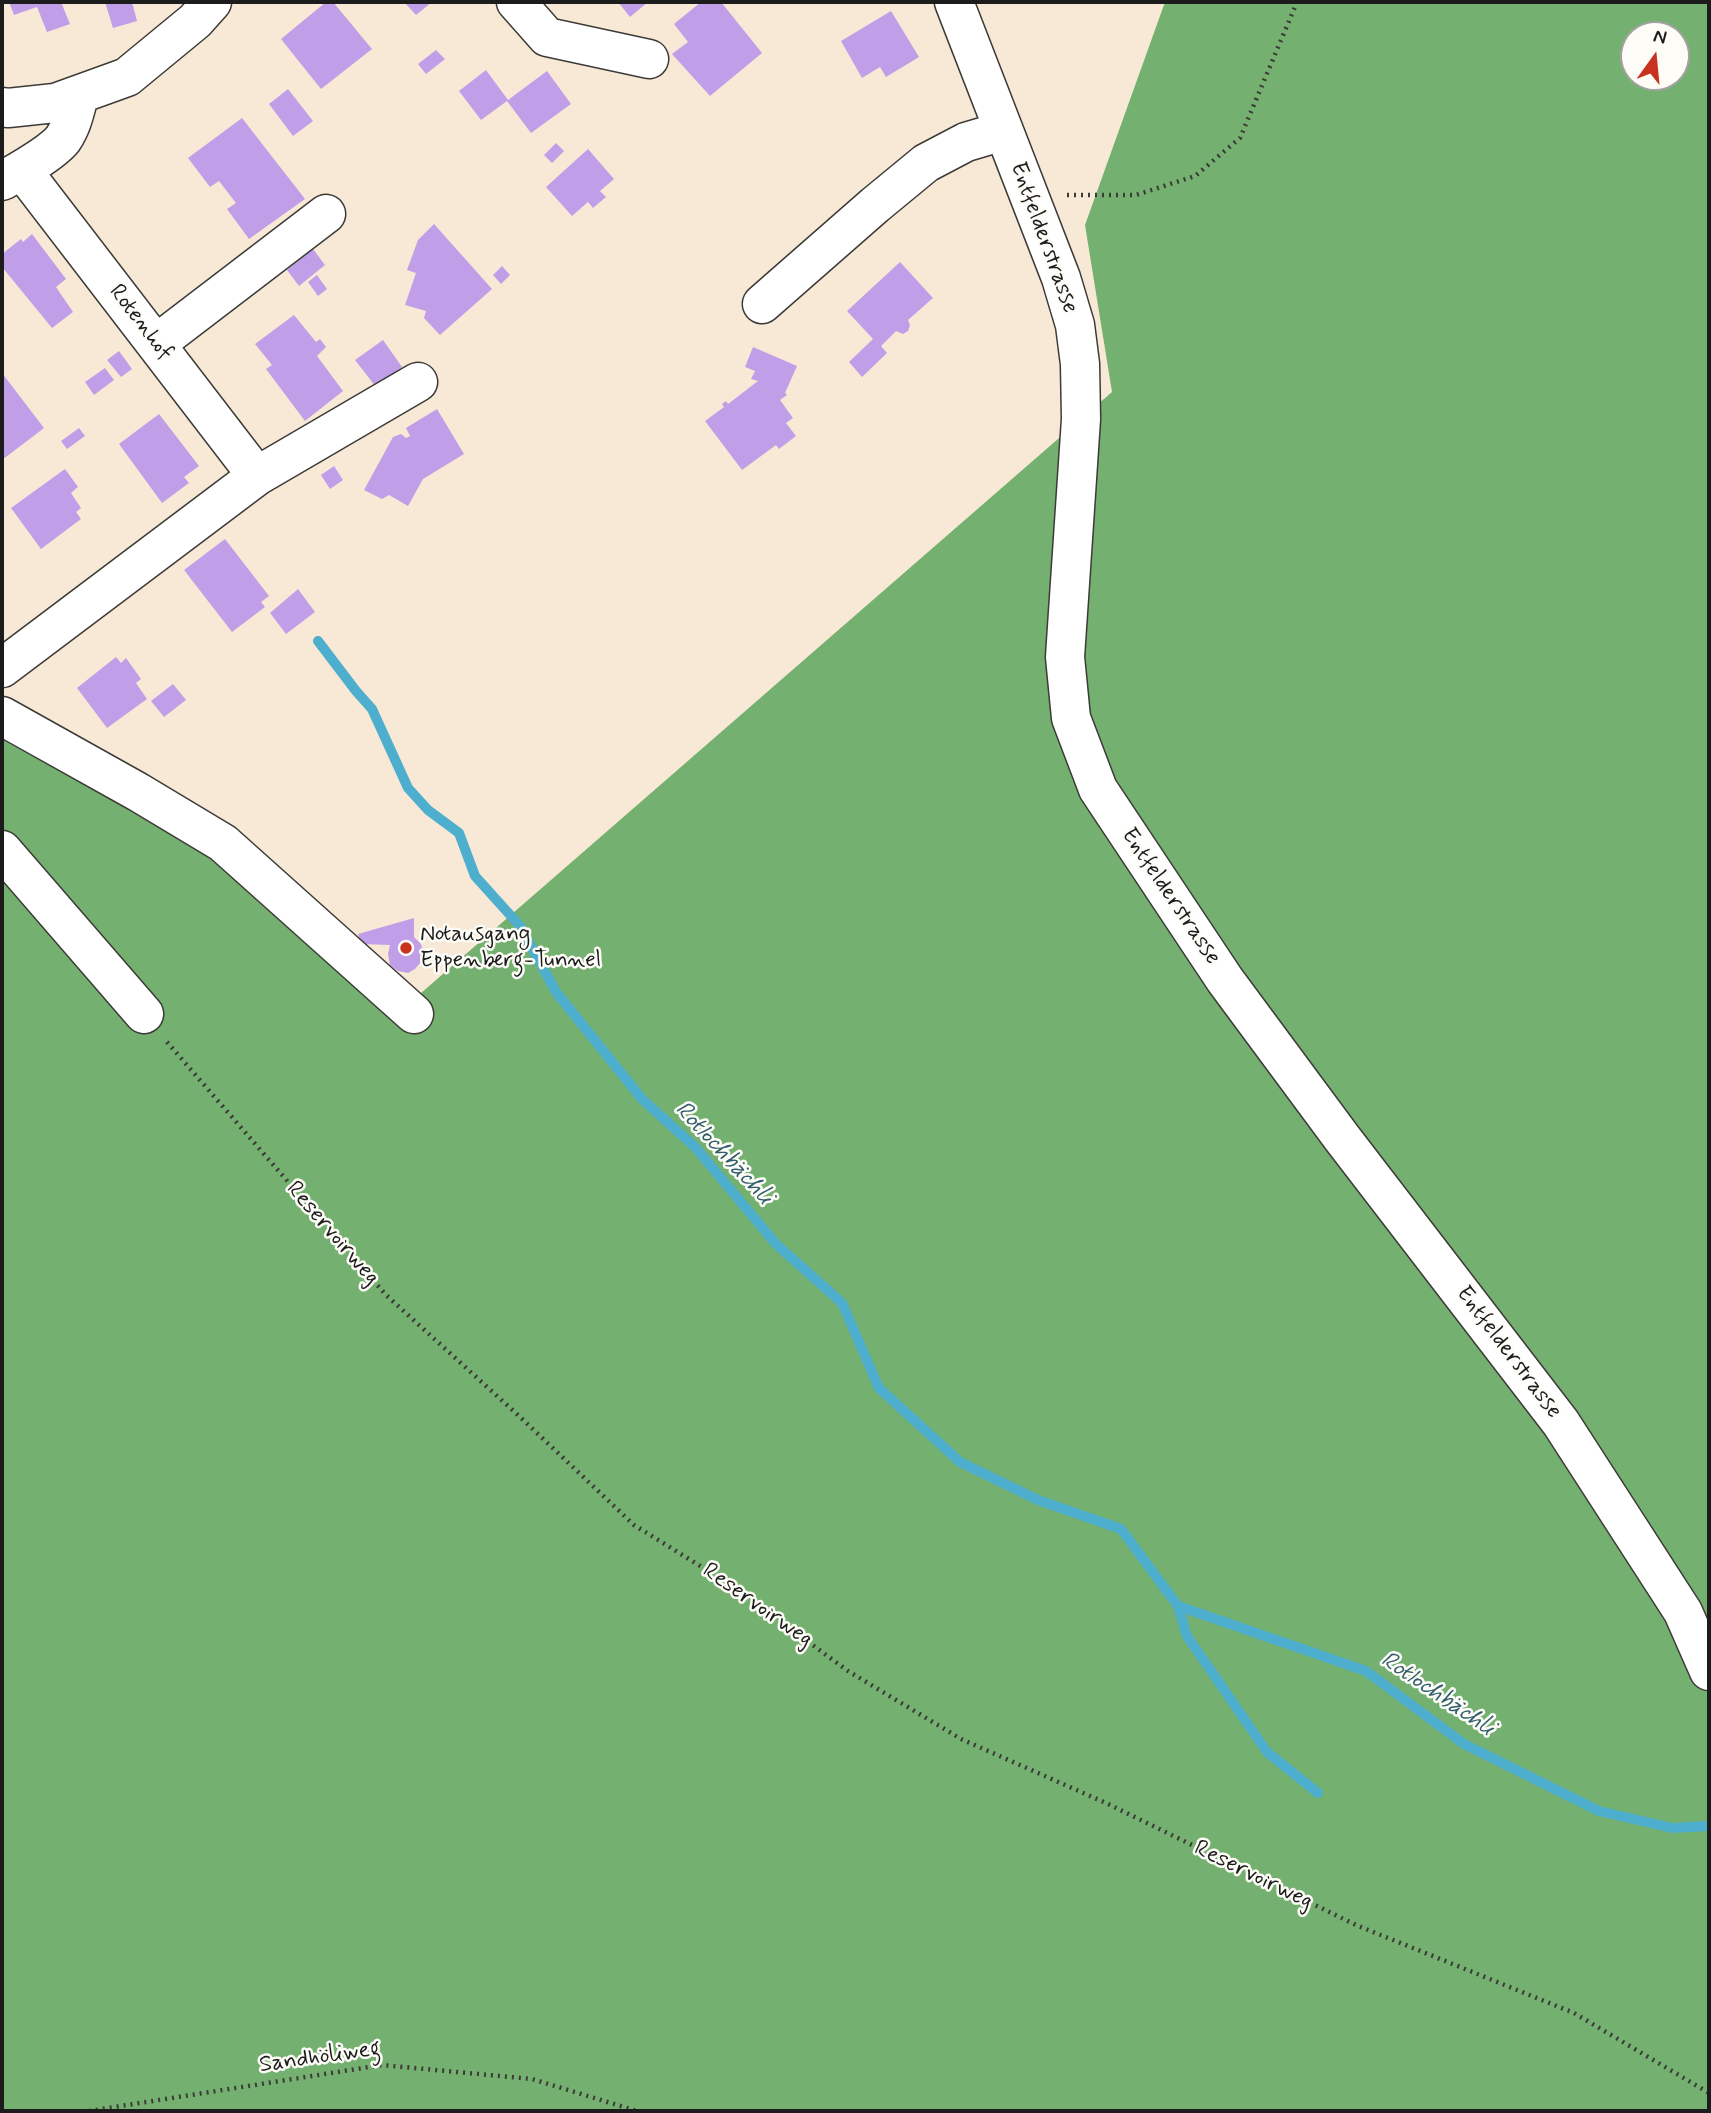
<!DOCTYPE html>
<html>
<head>
<meta charset="utf-8">
<style>
  body { margin:0 }
  #map { position:relative; width:1711px; height:2113px; overflow:hidden; background:#f7e9d5; font-family:Mynerve,sans-serif }
  canvas { display:block }
  .frame { position:absolute; inset:0; border:4px solid #1c1c1c; pointer-events:none }
  .north { position:absolute; left:1620px; top:21px; width:70px; height:70px; box-sizing:border-box; background:#fdfcf7; border:2px solid #a3a29f; border-radius:50%; rotate:15deg; font-size:19px; font-weight:700; line-height:28px; text-align:center; color:#1c1c1c }
  .north::after { content:''; display:block; margin:auto; width:24px; height:32px; background:#c8321e; clip-path:polygon(50% 0,100% 100%,50% 72%,0 100%) }
</style>
</head>
<body>
<div id="map">
<canvas width="1711" height="2113"></canvas>
<div class="frame"></div>
<div class="north">N</div>
</div>
<script>
const context = document.querySelector('canvas').getContext('2d');
context.lineJoin = 'round';
function fillPath(path, color) { context.fillStyle = color; context.fill(path, 'evenodd'); }
function strokePath(path, color, width, dash) { context.strokeStyle = color; context.lineWidth = width; context.lineCap = dash ? 'butt' : 'round'; context.setLineDash(dash || []); context.stroke(path); }
function write(font, color, halo, rows, align = 'center') {
  context.font = font + ' Mynerve,sans-serif'; context.lineWidth = 5; context.setLineDash([]); context.textBaseline = 'middle'; context.strokeStyle = halo; context.fillStyle = color; for (const [text, x, y, turn = 0] of rows) {
    context.save(); context.translate(x, y); context.rotate((+turn || 0) * Math.PI / 180); context.textAlign = isNaN(turn) ? turn : align; if (halo) context.strokeText(text, 0, 0); context.fillText(text, 0, 0); context.restore();
  }
}
const forest = new Path2D(`
  M1165,2h544v2109h-1707v-1383l218,128 185,151 707,-615 -27,-167zM1634,35h42v42h-42z`);
const stream = new Path2D(`
  M318,641l38,50 16,18 36,79 20,22 31,23 16,43 45,50 36,66 86,107 53,48 81,97 66,59 37,85 81,74 78,38 83,29 57,77 9,30 80,116 51,41
  M1178,1606l188,65 98,73 135,67 73,17 37,-2`);
const building = new Path2D(`
  M9,2h52l9,22 -23,8 -10,-25 -23,8z
  M105,2h27l5,19 -24,7z
  M326,2h7l39,47 -51,40 -40,-50z
  M404,2h28l-16,13z
  M618,2h30l-18,15z
  M701,2h20l41,51 -52,43 -38,-42 16,-12 -14,-18z
  M891,11l28,46 -33,20 -6,-10 -18,11 -21,-37z
  M436,50l9,9 -19,15 -8,-10z
  M486,70l22,30 39,-29 24,33 -40,29 -24,-32 -26,19 -22,-29z
  M288,89l25,32 -20,15 -24,-32z
  M242,118l63,81 -56,40 -22,-30 9,-6 -17,-22 -9,6 -22,-29z
  M556,143l8,8 -12,12 -8,-8z
  M588,149l26,30 -14,12 6,6 -13,11 -5,-6 -16,14 -26,-29z
  M434,224l58,65 -52,46 -16,-17 2,-7 -21,-6 11,-32 -9,-3 11,-30z
  M32,234l34,45 -10,8 17,25 -21,16 -50,-61v-13l19,-15 2,3z
  M313,249l12,16 -26,21 -12,-16z
  M900,262l33,36 -25,22 2,5 -2,6 -5,3 -7,-3 -15,15 6,7 -25,24 -13,-15 24,-23 -26,-28z
  M502,266l8,9 -9,9 -8,-9z
  M317,275l10,14 -9,7 -10,-14z
  M294,315l22,27 4,-3 6,8 -9,9 26,35 -38,30 -39,-52 6,-4 -17,-21z
  M383,340l19,27 -26,20 -21,-27z
  M753,347l44,19 -12,27 2,2 -7,5 13,18 -7,5 10,13 -17,13 -3,-4 -34,25 -37,-49 19,-14 -2,-3 4,-3 2,3 30,-23 -7,-2 4,-8 -10,-4z
  M119,351l13,18 -11,8 -14,-17z
  M105,368l9,12 -20,15 -9,-13z
  M2,373l42,55 -42,32z
  M437,409l27,45 -41,25 -15,27 -19,-11 -7,4 -18,-9 29,-53 8,-3 5,4 4,-2 -4,-8z
  M159,414l40,52 -15,11 5,6 -27,20 -43,-59z
  M79,428l6,8 -18,13 -6,-8z
  M334,466l9,14 -13,9 -9,-14z
  M65,469l13,18 -7,6 10,15 -5,4 5,7 -40,30 -30,-41z
  M225,539l44,57 -8,6 4,5 -33,25 -48,-62z
  M298,589l17,23 -29,22 -16,-21z
  M116,657l5,6 5,-5 15,21 -5,4 11,16 -40,29 -30,-40z
  M173,684l13,16 -22,17 -13,-16z
  M414,918v19l7,7 2,7 -2,11 -6,7 -7,4 -10,-2 -8,-6 -2,-11 2,-9 -29,-1 -3,-10z`);
const path = new Path2D(`
  M1067,195h69l59,-19 45,-38 57,-136
  M167,1042l219,253 133,121 115,109 97,60 117,86 113,68 145,64 250,122 218,88 135,80
  M89,2111l293,-46 150,14 105,32`);
const minor = new Path2D(`
  M516,2l31,35 102,22
  M954,2l107,276 14,47 5,39 1,55 -16,238 6,61 27,71 127,191 117,158 219,285 122,189 26,59
  M2,107l6,1 47,-5 72,-26 68,-56 17,-19
  M22,170l235,306
  M2,181c16,-9 50,-28 61,-42 9,-13 12,-28 16,-43
  M762,304l113,-99 51,-42 40,-21 37,-11
  M156,344l170,-130
  M2,668l255,-192 161,-94
  M2,716l136,76 85,51 191,171
  M2,850l142,164`);
const markers = [
  [406,948,7,"#c8321e"]
];
const streetNames = [
  ["Entfelderstrasse",1043,238,70],
  ["Rotenhof",140,323,52],
  ["Entfelderstrasse",1170,897,56],
  ["Reservoirweg",332,1234,49],
  ["Entfelderstrasse",1508,1353,53],
  ["Reservoirweg",757,1606,35],
  ["Reservoirweg",1253,1876,26],
  ["Sandhöliweg",320,2058,-8]
];
const poiNames = [
  ["Notausgang",420,935],
  ["Eppenberg-Tunnel",420,961]
];
const waterNames = [
  ["Rotlochbächli",723,1154,47],
  ["Rotlochbächli",1437,1695,34]
];
fillPath(forest, '#74b070');
strokePath(stream, '#4eaecd', 10);
fillPath(building, '#c19fe8');
strokePath(minor, '#3d3b38', 41);
strokePath(path, '#3d3b38', 4.5, [2, 5]);
strokePath(minor, '#fff', 38);
for (const [x, y, r, color] of markers) { const dot = new Path2D(); dot.arc(x, y, r, 0, 2 * Math.PI); context.fillStyle = color; context.fill(dot); strokePath(dot, '#fdfcf7', 2.5); }
write('23px', '#1c1c1c', '#fdfcf7', streetNames);
write('23px', '#1c1c1c', '#fdfcf7', poiNames, 'left');
write('italic 24px', '#325e6c', '#fdfcf7', waterNames);
</script>
</body>
</html>
